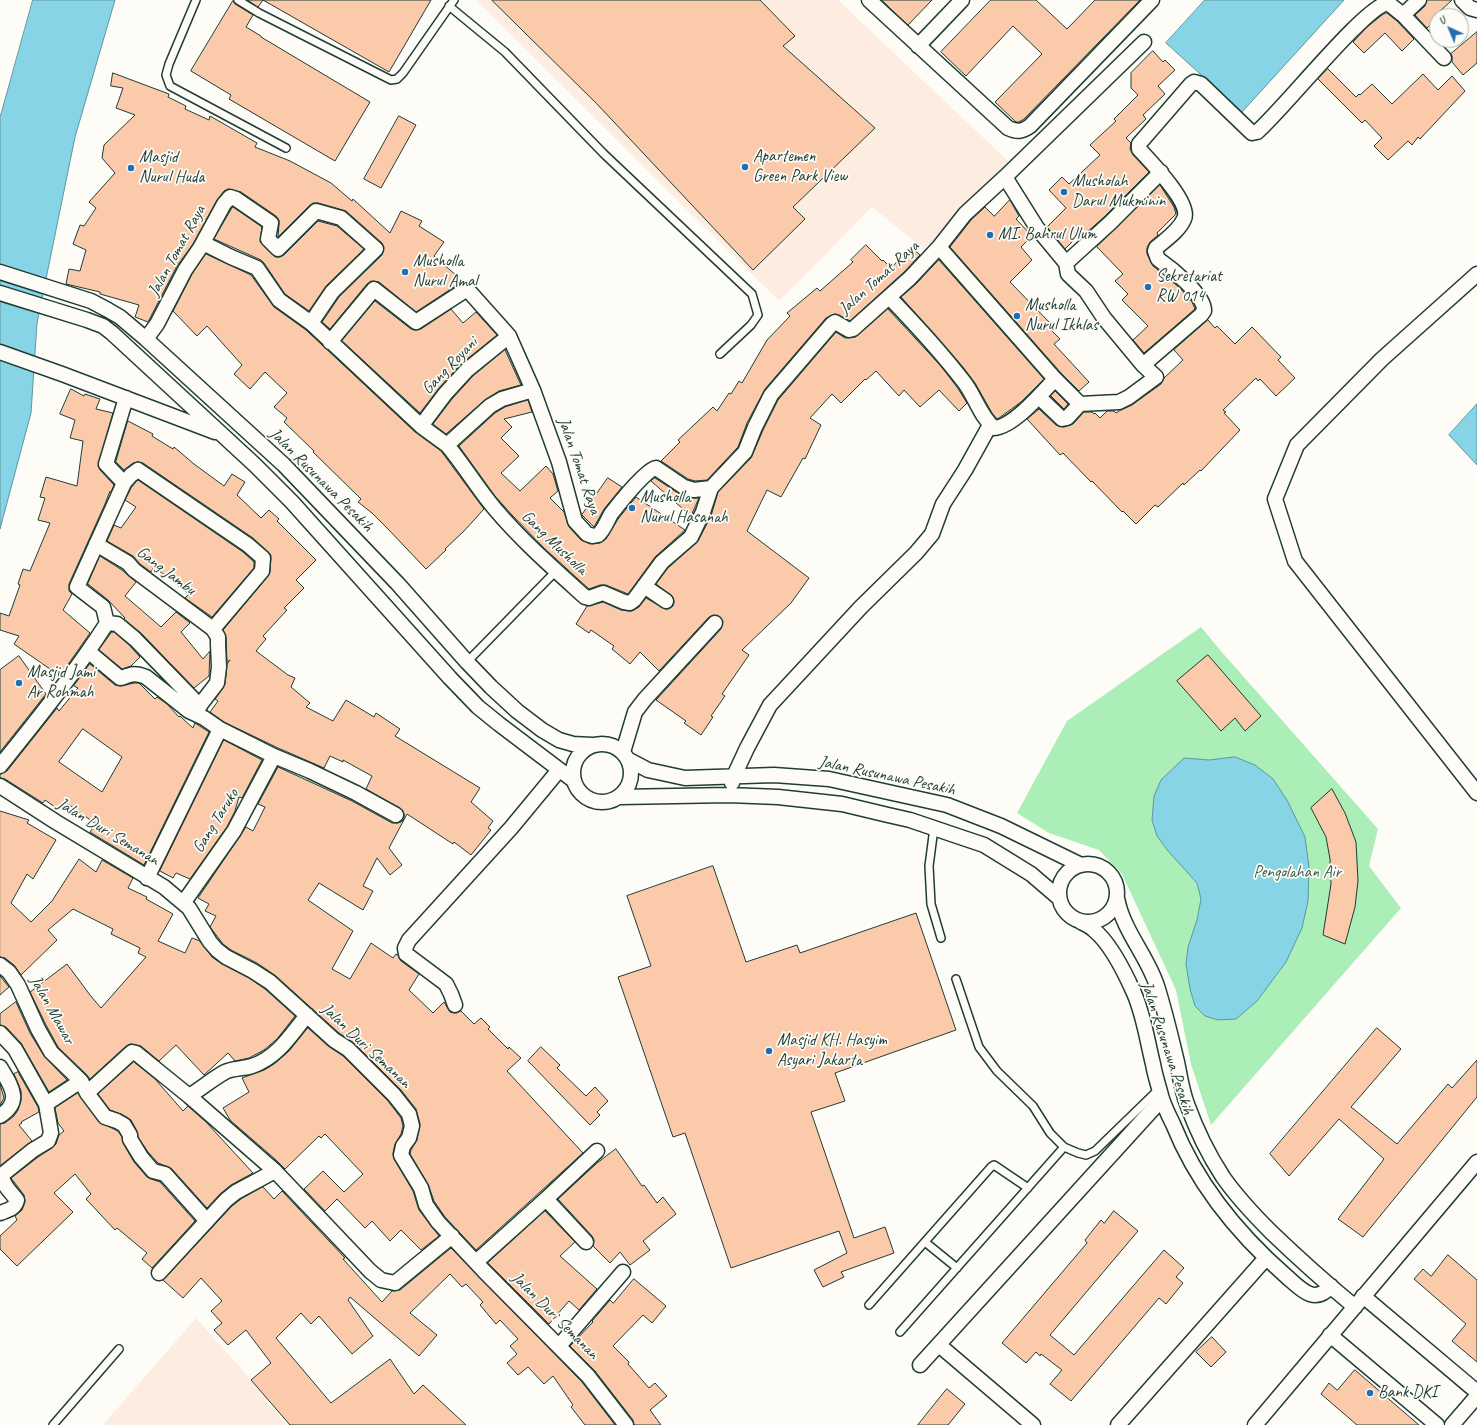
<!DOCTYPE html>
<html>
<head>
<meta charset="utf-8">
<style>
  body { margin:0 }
  #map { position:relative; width:1477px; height:1425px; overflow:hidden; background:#fdfcf7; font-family:Caveat,sans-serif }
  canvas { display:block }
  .north { position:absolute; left:1429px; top:8px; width:40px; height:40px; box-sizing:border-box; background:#fdfcf7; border:1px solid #a4b0a9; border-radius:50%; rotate:316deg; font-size:11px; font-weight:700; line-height:16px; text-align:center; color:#1f3d34 }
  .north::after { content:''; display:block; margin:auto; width:14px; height:18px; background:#1f6fb2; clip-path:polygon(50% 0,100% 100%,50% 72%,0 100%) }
</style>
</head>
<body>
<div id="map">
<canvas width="1477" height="1425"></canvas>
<div class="north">U</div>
</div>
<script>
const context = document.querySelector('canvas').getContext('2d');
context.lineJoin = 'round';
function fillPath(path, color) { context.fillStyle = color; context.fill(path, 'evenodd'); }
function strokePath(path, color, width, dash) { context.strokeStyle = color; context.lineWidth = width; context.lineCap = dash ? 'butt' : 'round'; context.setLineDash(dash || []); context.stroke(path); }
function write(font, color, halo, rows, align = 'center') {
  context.font = font + ' Caveat,sans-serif'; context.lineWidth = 3.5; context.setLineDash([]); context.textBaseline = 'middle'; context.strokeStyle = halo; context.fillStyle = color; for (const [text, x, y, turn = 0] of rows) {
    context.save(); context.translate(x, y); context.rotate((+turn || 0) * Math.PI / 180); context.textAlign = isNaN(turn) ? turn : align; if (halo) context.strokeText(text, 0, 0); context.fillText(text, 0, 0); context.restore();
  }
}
const built = new Path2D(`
  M476,0h362l174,165 -88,84 -52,-42 -93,94z
  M196,1318l44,49 46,58h-183z`);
const green = new Path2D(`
  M1201,627l19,23 158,179 -9,37 32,42 -190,217 -20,-61 -15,-74 -54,-116 -23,-24 -50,-17 -32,-20 50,-92z`);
const water = new Path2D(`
  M33,0h82l-40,137 -38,186 -6,90 -31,116v-411z
  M1205,0h139l-102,112 -76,-69z
  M1477,404v61l-28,-30z
  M1235,757l20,8 18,14 14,21 18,37 4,30 -1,34 -6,27 -16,34 -29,39 -21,18 -18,1 -13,-4 -10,-10 -5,-17 -4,-25 2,-17 9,-27 4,-21 -4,-16 -29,-32 -11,-15 -5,-16 2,-24 7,-16 23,-22 25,2z`);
const building = new Path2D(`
  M248,0h183l-42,72 -126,-72 -5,7z
  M492,0h268l35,36 -12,10 92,82 -82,79 12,12 -52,51 -156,-166z
  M882,0h50l-24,25z
  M991,0h45l31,29 28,-29h45l-116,119 -5,3h-3l-21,-20 47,-48 -29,-28 -47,50 -25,-24z
  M1427,0h25l-16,15 1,4 -10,9 -12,-13 10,-9z
  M233,1l2,3 18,11 -7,12 15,9v1l109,65 -35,59 -106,-62 2,-4 -40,-24z
  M1387,13l10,8 17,18 -12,12 -17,-18 -21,20 -11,-11 14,-15 15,-12z
  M1477,32v31l-14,12 -11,-13v-6l-1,-2z
  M1153,51l10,11 2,-2 10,10 -17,16 7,8 -22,21 3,4 -20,19 5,5 -1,6 3,6 16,17 -45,45 -19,17 -3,-2 -17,17 -18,-22 19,-19 -17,-18 13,-13 7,7 31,-29 -10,-10 26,-24 -2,-2 24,-24 -7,-7v-15z
  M1328,69l28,28 3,-3 1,1 12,-11 20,20 31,-30 15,16 14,-14 13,15 -45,48 -2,-2 -6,8 -4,-4 -20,19 -14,-14 8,-8 -17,-18 -3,3 -44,-44z
  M113,73l56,21 -1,3 18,9 -1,3 24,11 1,-4 47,27 -2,4 35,14 41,22 21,18 1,-2 37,34 11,-22 21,10 -3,5 25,16 -10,14 23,20 -2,3 5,4 -44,29 -37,-30 -8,-1 -4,3 -37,45 -8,-7 17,-25 43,-42 2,-8 -2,-4 -36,-32 -28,-8h-5l-3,2 -32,32 1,-13v-4l-3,-4 -35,-24 -13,-3 -4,2 -7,9 -24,44 -16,22 -29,56 -13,-5 4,-12 -39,-11v-2l-34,-8 3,-15 11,2 6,-21 -13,-6 7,-19 4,1 12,-18 -7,-6 26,-29 -13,-15 2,-13 31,-30 -19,-7 7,-20 -12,-2z
  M399,116l17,9 -35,63 -17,-9z
  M1160,185l14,22 2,7 -19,19 1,2 -8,7 -3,6v6l6,12 27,22 12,14 3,7 -51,44 -11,-13 15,-14 -26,-26 6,-6 -13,-13 8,-7 -26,-27z
  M1010,200l9,16 -3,3 16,17 -11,11 11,13 -22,22 44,45 -3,3 9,9 -6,5 35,38 -10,9 -18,-18 -111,-126 21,-27 14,-13 9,9z
  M233,207l29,20 -2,15 15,15h5l4,-2 34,-34 19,5 27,23 -38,37 -17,25 -24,-17 -21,-31 -3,-3 -47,-21z
  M866,245l16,16 1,-1 8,8 20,-21 9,8 -16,17 -54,49 -15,-7 -9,4 -61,71 -18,34 -9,24 -31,33 -12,1 -7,-2 -27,-18 19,-19 -2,-2 35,-33 4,4 12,-18 2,1 8,-13 3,2 25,-43 23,-24 -3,-3 30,-25 3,3 33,-29 -2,-2z
  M206,254l45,21 23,32 32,23 109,102 26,19 43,58 -20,22 -19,18 1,1 -20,19 -38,-40 -16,-16 -14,-11 3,-3 -48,-47 1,-1 -30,-29 3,-4 -13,-11 13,-14 -22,-21 -15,17 -16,-15 8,-9 -35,-39 -10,10 -24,-25 19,-37z
  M939,260l105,119 -23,23 -22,16 -2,1 -5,-6 -17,-30 -13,-17 -61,-69 15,-13z
  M375,301l36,28 4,1 6,-1 30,-20 12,14 13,-11 21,23 -36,29 -22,24 -19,25 -78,-72z
  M888,309l52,56 17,22 10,16 -8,8 -20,-21 -19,17 -16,-17 -5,6 -23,-25 -10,9 -1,-1 -24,24 -9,-9 -22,24 11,7 -16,34 -2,-1 -22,39 -14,-7 -20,41 62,47 -18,25 -49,47 7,5 -27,39 3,2 -14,20 2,1 -12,18 -17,-12 2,-2 -30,-21 65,-71 2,-8 -3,-4 -7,-2 -4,2 -50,54 -19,-19 -10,12 -18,-15 2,-3 -23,-16 -2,3 -13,-9 11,-18 16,-4 18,8 8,1h3l7,-4 7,-9 19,11h4l4,-3 1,-4 -1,-5 -17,-13 12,-16 30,-27 13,-25 7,-24 33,-34 12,-28 15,-30 58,-68 9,6 10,-1z
  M1208,320l7,8 2,-2 18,18 17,-17 29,30 -3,3 17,18 -19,18 -16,-17 -2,2 -2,-3 -33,32 3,2 -2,1 16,17 -39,41 -1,-1 -16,15 -1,-2 -25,24 -3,-2 -19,19 -13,-13 -1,1 -30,-31 -1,1 -28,-29 -3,2 -33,-36 12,-10 17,16 8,2 9,-3 11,-12h8l2,2 1,-1 5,5 7,-7h7l2,2 3,-2 13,-6 29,-21 3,-6 19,-18 -9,-10z
  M505,350l16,35 -22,6 -13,8 -40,35 -13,-10 19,-25 21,-23z
  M71,389l13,7 1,-2 15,5 -4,10 17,4 -15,53 2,4 14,15 -3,7 -1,-1 -5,13 -36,80v7l3,3 -9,16 27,23 -30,43 -46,-32 5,-8 -19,-6v-17l9,3 11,-31 -2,-1 5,-15 7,2 20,-48 -12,-3 7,-22 -5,-1 6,-20 31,9 6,-45 -13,-3 5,-18 -15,-6z
  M1055,391l13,13 -4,5 -13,-13z
  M528,400l4,12 -28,7 8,8 -11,11 18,18 -18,17 19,18 26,-25 7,8 5,17 -8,7 14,14 5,15 12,13 9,4 10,-1 6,-4 12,-20 18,-22 49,33 -30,27 -27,37 -22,-9h-6l-11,4 -45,-41 -32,-33 -17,-19 -36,-50 36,-33 10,-6z
  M128,421l25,13 -1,2 21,13 1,-2 20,17 30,22 8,-12 13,8 -8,13 24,23 8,-8 10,9 -2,2 39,39 -20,20 8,8 -20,20 3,2 -24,26 3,3 -10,12 32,24 7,3 -4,9 19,16 -4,4 27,14 13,-21 28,17 2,-4 24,16 -5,7 85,52 -9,14 22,19 -5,7 3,2 -20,25 -17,-13 -1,2 -46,-30 -18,34 13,17 -12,10 -13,-17 -14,28 10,5 -10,19 -44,-27 -11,17 45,31 -21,38 18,10 21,-36 22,15 3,-4 2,1 3,6 18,13 -10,16 24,23 11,-11 6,10 4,1 7,-2 13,13 7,-6 9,9 -2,2 20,20 1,-2 12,11 -14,13 76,82 -107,97 -31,-33 -11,-16 -6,-17 -18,-30 1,-4 6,-10 3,-16 -4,-15 -15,-19 -47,-47 -15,-10 -63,-57 -19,-13 -26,-13 -8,-6 -13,-17 6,-11 -11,-5 4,-7 -11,-6 48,-71 7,4 12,-24 -7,-3 20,-37 74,34 40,22h5l4,-1 3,-3v-5l-4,-6 -34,-19 6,-13 -11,-6 -18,-10v2l-13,-6 -6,12 -46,-20 -54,-26 -14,-10 8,-11 -3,-2 10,-15 2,-20 3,-4 -3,2 -1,-25 -3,-7 45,-54 2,-4 1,-17 -18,-17 -110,-75 -5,-1 -5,1 -9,7 -8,-8z
  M608,478l14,9 -18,22 -10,18 -12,-12z
  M655,478l26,17 11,3h7l-8,18 -40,-35z
  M138,480l105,72 11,10v6l-42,49 -27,-19 4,-4 -35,-27 -3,5 -11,-8 -7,-8 -26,-15 7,-16 7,3 15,-21 -11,-7 6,-12z
  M100,556l22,14 14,12 -11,14 36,31 15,-15 14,11 -9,9 22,27 7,-8 -1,25 -15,12 -53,-55 -17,-14 1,-1 -17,-18 -20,-16z
  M112,632h2l15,13 11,12 -9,9 -9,3 -23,-19z
  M1208,655l53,61 -16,15 -10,-13 -14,13 -44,-50z
  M19,656l27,38 -46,58v-82z
  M90,664l25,21 6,1 13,-3h5l16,16 2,-2 10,7 12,13 1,-1 13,12 2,-5 14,9 -65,133 -54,-33 6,-8 -31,-22 -6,8 -14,-10 -2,3 -38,-24 -5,-1v-4l7,-3 50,-63 2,3 19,-23 -4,-2zM83,729l39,28 -20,35 -43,-30z
  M224,740l38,20 -20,38 -3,-1 -4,14 -8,16 -37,52 -14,-6 -3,5 -13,-7z
  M1332,789l13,24 11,29 2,39 -3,26 -10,37 -22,-9 8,-51 -1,-25 -4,-22 -15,-29z
  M0,811l29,9 -2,3 29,17 -23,39 -6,-5 -16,29 20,19 21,-21 27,-42 17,13 6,-12 31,18 -5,10 19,9 -1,2 27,15 -15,27 27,12 7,-15 8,3 12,16 10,7 27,14 16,11 30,27 -18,23 -13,11 -15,8 -14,3 -7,-8 -24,22 -28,-30 -17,16 -18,-15 -11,-2 -4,2 -36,33 -3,-4 -29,-28 -12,-22 -16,-33 37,-28 23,31 11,13 45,-51 -8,-4 2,-5 -29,-14 2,-5 -40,-20 -25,21 9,10 -36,35 -7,-10 -9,-7 -5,-1z
  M713,866l33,96 51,-17 3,8 116,-40 40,117 -121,43 10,28 -34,11 43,126 31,-11 9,26 -53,19 3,5 -21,10 -9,-17 33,-17 -8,-22 -108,37 -46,-135 -12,4 -55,-160 33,-11 -24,-70z
  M0,976l9,11 -9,8z
  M16,1002l14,31 14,23 23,24 -18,12 -28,-49 -15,-16 -6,-2v-11z
  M308,1028l20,18 15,10 45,45 13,17 2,8 -2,8 -6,10 -2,9 1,6 19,32 6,19 20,26 -18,14 -20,-20 -11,11 -18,-20 -7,7 -28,-29 -12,12 -21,-22 19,-18 21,21 19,-18 -38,-40 -4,4 -2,-2 -34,33 -9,-9 -46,-40 -7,-12 26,-16 -7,-14 22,-8 10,-6 15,-13z
  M1377,1028l24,21 -50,58 46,37 51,-60 4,4 25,-28v37l-114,140 -25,-18 46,-60 -45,-40 -50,57 -19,-22z
  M541,1047l19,18 -3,3 29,28 9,-9 13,14 -11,11 3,3 -10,10 -62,-64z
  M134,1062l21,17 28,32 5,-5 18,16 47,51 -22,12 -11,9 -13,14 -36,-40 -13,-5 -10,-11 -10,-15 -1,-6 -6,-11 -10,-6 -11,-4 -12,-16z
  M18,1072l20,35 1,5 -18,10 1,1 -3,2 13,16 -32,25v-42l5,-1 9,-7 4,-6 3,-9v-10l-7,-17z
  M0,1084l4,14 -4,7z
  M78,1093l21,29 19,9 4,6 1,6 11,19 13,15 4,2 9,3 35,39 -43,47 -10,-9 5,-6 -30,-25 -2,2 -29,-31 5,-5 -16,-20 -21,19 19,19 -56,54 -17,-17v-13l17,-16 -2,-4 7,-6 3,-8 -1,-7 -13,-17 27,-21 14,-9 4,-4 3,-9 5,-4 -6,-8 -3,-15z
  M616,1149l26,37 2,-1 13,18 6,-6 13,17 -33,27 7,9 -20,15 -10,-13 -10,11 -17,-17 1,-6 -2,-4 -34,-37 38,-35z
  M263,1187l11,12 8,-8 63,67 -2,1 39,43 10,-11 8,-1 51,-42 131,134 33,43h-30l-14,-18 2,-2 -20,-29 -9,8 -16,-17 -10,8 -11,-12 10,-9 -7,-8 8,-7 -18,-19 -4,4 -16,-19 3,-3 -17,-18 -4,3 -12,-13 -40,39 27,22 -18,21 -69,-59 -2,3 25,36 -21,18 -33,-38 -8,8 -10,-11 -25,25 55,65 59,-44 24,35 9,-9 43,40h-176l-39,-45 20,-17 -25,-33 -18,15 -14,-15 8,-7 -11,-12 11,-10 -21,-23 -18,20 -20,-18 69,-74 9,-7z
  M545,1211l30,31 -15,14 37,33 -18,21 -10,-9 -20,23 -61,-61z
  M1114,1211l24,20 -88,104 24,20 90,-105 20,18 -8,9 7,6 -17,21 -7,-6 -88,103 -21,-17 12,-14 -21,-16 -1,2 -4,-4 -10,11 -24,-20 85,-100 -2,-3 16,-20 3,3z
  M1448,1255l29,25v82l-25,-21 14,-17 -52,-45 9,-10 8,7z
  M634,1279l32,27 -14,17 -9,-8 -30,31 16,16 -1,2 21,24 6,-5 12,13 -17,14 11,15h-27l-1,-5 -38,-49 -25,-25 23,-24 -1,-1 18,-21 3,3z
  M1212,1337l14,15 -15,15 -15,-15z
  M1355,1370l64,55h-62l-36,-31 8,-11 8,7z
  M947,1389l18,15 -17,21h-30z`);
const lane = new Path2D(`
  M196,0l-27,64 -3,11 4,11 116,62
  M238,0l21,13 132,67 6,-1 6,-6 51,-73
  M449,6l56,46 99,102 148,140 6,21 -7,10 -31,29
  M467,662l89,-91
  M934,828l-5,38 2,38 10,34
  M956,979l23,68 18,24 36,35 17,27 14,14 14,6 8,2 9,-4 65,-63
  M925,1242l32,26
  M869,1305l122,-138 3,-2 34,23
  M900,1332l164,-185
  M53,1425l66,-76`);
const street = new Path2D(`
  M869,0l139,128c9,4 14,4 22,-2l122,-126
  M1462,0l8,8 7,2
  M1403,15l41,43
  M918,46l44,-46
  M203,243l28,14 26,11 22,32 32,23 110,103 26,19
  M939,247l116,132
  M1066,263l44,-40 51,-51
  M0,272l91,29 17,9 12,7 26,22 138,126 114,119 69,78 24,25 26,24 25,19 17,10 14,4 19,1
  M1477,274l-95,85 -85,86 -22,54 20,62 182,232
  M0,293l87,27 16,6 9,7 143,132 37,37 158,176 28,29 21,17 74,56
  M889,297c26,27 52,55 75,85 11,14 16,34 30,46 19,-1 48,-35 61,-49l25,25 39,-2 10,-5 27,-20 -13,-12 -39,-47 -18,-27 -18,-17 -2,-11 -29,-35 -32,-51
  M146,339l11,-15 28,-54 15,-22 24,-44 6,-7 6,2 35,24 -3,16 10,10 38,-38 25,7 35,31 -44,43 -21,31
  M330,342l44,-53 42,33 51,-33 42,47 24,54 26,72 16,59 12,13 6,2 5,-1c6,-5 9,-14 13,-21 7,-9 36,-46 45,-46l28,19 10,3 17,-2 34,-36 10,-25 16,-32 61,-71 3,-2 14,8 4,-1 57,-51 29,-31 26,-33 40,-37 139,-135
  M0,352l62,22 153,58
  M1143,365l58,-50 3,-4c1,-16 -33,-43 -46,-52l-3,-8 1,-3c9,-8 23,-17 28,-29 8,-15 -34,-58 -45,-70v-5l52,-60 3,-2 7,2 51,49 5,-1c24,-20 109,-127 131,-129l15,12 16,-15
  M533,390l-31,9 -12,7 -43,39c17,20 30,43 48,64 27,32 59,60 90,88l4,1 14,-5 21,9 6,1 4,-3 28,-38 29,-25 12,-25 8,-24
  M1039,397l23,22 5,-1 13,-14
  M421,426l24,-32 22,-24 42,-34
  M124,483l7,-8 7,-5 110,75 15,13 -1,13 -49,58
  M96,544l32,19 6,7 79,59 5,8v7l1,23 -2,16 -23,30
  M644,586l22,15
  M107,623l10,1 18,15 65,67
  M89,652l31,26c4,0 5,-2 10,-3 5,-2 11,0 16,2l43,34 15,7 16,11 54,27 36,15 46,22 40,22
  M573 773a29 29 0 1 1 58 0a29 29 0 1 1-58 0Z
  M623,752l12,-40 10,-13 70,-76
  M629,760l19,10 37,8 89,-3 55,4 118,26 54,21 80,39
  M0,766c37,-46 75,-93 107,-143l-4,-16 -26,-20 47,-104 -18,-19 20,-66
  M732,783l2,-7 13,-28 23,-43 91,-98 55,-54 16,-19 11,-30 22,-34 25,-45
  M0,786l56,36 108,65 25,21 21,34 7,8 9,7 27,14 17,11 64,58 14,9 46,46 15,19 3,12 -3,12 -6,8 -2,9 20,33 5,17 12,17 46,49 104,105 38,49
  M620,797l109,-2 49,2 64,7 46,11 22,5 74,25 47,29 28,24
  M1059 893a29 29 0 1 1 58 0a29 29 0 1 1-58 0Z
  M147,878l73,-149
  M1117,898c6,33 30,57 40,88 8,25 14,51 20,76 3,14 5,29 10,42 9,25 21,50 36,73 14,20 31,38 48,55 27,26 55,51 84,75
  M184,902l50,-71 40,-75
  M1081,922c4,2 9,4 13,8 16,13 32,45 40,63 10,23 13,47 19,71 2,12 6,23 9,35 3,9 7,17 11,25 24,60 65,110 113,152 14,12 28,30 45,10
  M0,965l9,7 9,13 20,44 13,23 30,29 6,12 18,24 12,4 7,4 6,10v4l11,18 12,14 12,3 42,47
  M455,1005l-4,-11 -5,-10 -40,-30 -1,-6 4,-8 102,-112 48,-58
  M0,1033l15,16 31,55 5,29 -3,8 -15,9 -30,24c-3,9 9,19 14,26 -2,9 -9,10 -17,13
  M0,1067c11,19 23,34 0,49
  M87,1093l45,-41 4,1 53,43c12,-7 23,-17 36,-24 8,-4 18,-3 27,-6 25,-8 39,-31 55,-51
  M189,1096l86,75 95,100 11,9 14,3 57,-47
  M46,1104l35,-23
  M546,1199l40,43
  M476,1262l70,-63 51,-48
  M159,1273l67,-73 10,-8 39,-21
  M1363,1296l114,96
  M1330,1335l107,90
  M939,1345l94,80
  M559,1346l64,-74
  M920,1365l242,-266
  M1118,1425l148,-167
  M1255,1425l222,-263
  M1452,1425l25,-29`);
const markers = [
  [745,167,4,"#1f6fb2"],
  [131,168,4,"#1f6fb2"],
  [1064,192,4,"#1f6fb2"],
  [990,235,4,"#1f6fb2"],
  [405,272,4,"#1f6fb2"],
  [1148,287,4,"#1f6fb2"],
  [1017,316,4,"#1f6fb2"],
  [632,508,4,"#1f6fb2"],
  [19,683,4,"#1f6fb2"],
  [769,1051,4,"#1f6fb2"],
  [1370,1393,4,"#1f6fb2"]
];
const poiNames = [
  ["Apartemen",753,157],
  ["Green Park View",753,177],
  ["Masjid",139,158],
  ["Nurul Huda",139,178],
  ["Musholah",1072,182],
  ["Darul Mukminin",1072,202],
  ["MI. Bahrul Ulum",998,235],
  ["Musholla",413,262],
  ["Nurul Amal",413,282],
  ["Sekretariat",1156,277],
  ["RW 014",1156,297],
  ["Musholla",1025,306],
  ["Nurul Ikhlas",1025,326],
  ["Musholla",640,498],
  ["Nurul Hasanah",640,518],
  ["Masjid Jami",27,673],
  ["Ar Rohmah",27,693],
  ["Masjid KH. Hasyim",777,1041],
  ["Asyari Jakarta",777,1061],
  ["Bank DKI",1378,1393]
];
const streetNames = [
  ["Jalan Tomat Raya",177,251,-61],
  ["Jalan Tomat Raya",879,278,-42],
  ["Gang Royani",450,366,-46],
  ["Jalan Tomat Raya",579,466,71],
  ["Jalan Rusunawa Pesakih",321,480,45],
  ["Gang Musholla",554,543,44],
  ["Gang Jambu",166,571,37],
  ["Jalan Rusunawa Pesakih",887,776,12],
  ["Gang Taruko",216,821,-58],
  ["Jalan Duri Semanan",108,832,31],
  ["Jalan Mawar",52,1010,61],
  ["Jalan Duri Semanan",366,1046,43],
  ["Jalan Rusunawa Pesakih",1167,1048,72],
  ["Jalan Duri Semanan",555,1316,45]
];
const parkNames = [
  ["Pengolahan Air",1297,873]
];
fillPath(built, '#fcede0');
fillPath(green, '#abeeb8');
fillPath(water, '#86d4e5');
strokePath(water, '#5d989e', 1);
fillPath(building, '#fbcaaa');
strokePath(building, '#1f3d34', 1);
strokePath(lane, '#1f3d34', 10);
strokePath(street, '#1f3d34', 17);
strokePath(lane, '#fdfcf7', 7);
strokePath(street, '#fdfcf7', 14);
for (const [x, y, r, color] of markers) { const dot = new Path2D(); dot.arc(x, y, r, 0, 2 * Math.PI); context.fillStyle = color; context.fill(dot); strokePath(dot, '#fdfcf7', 1.5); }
write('17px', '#1f3d34', '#fdfcf7', poiNames, 'left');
write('17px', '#1f3d34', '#fdfcf7', streetNames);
write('17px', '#3b604e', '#fdfcf7', parkNames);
</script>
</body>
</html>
